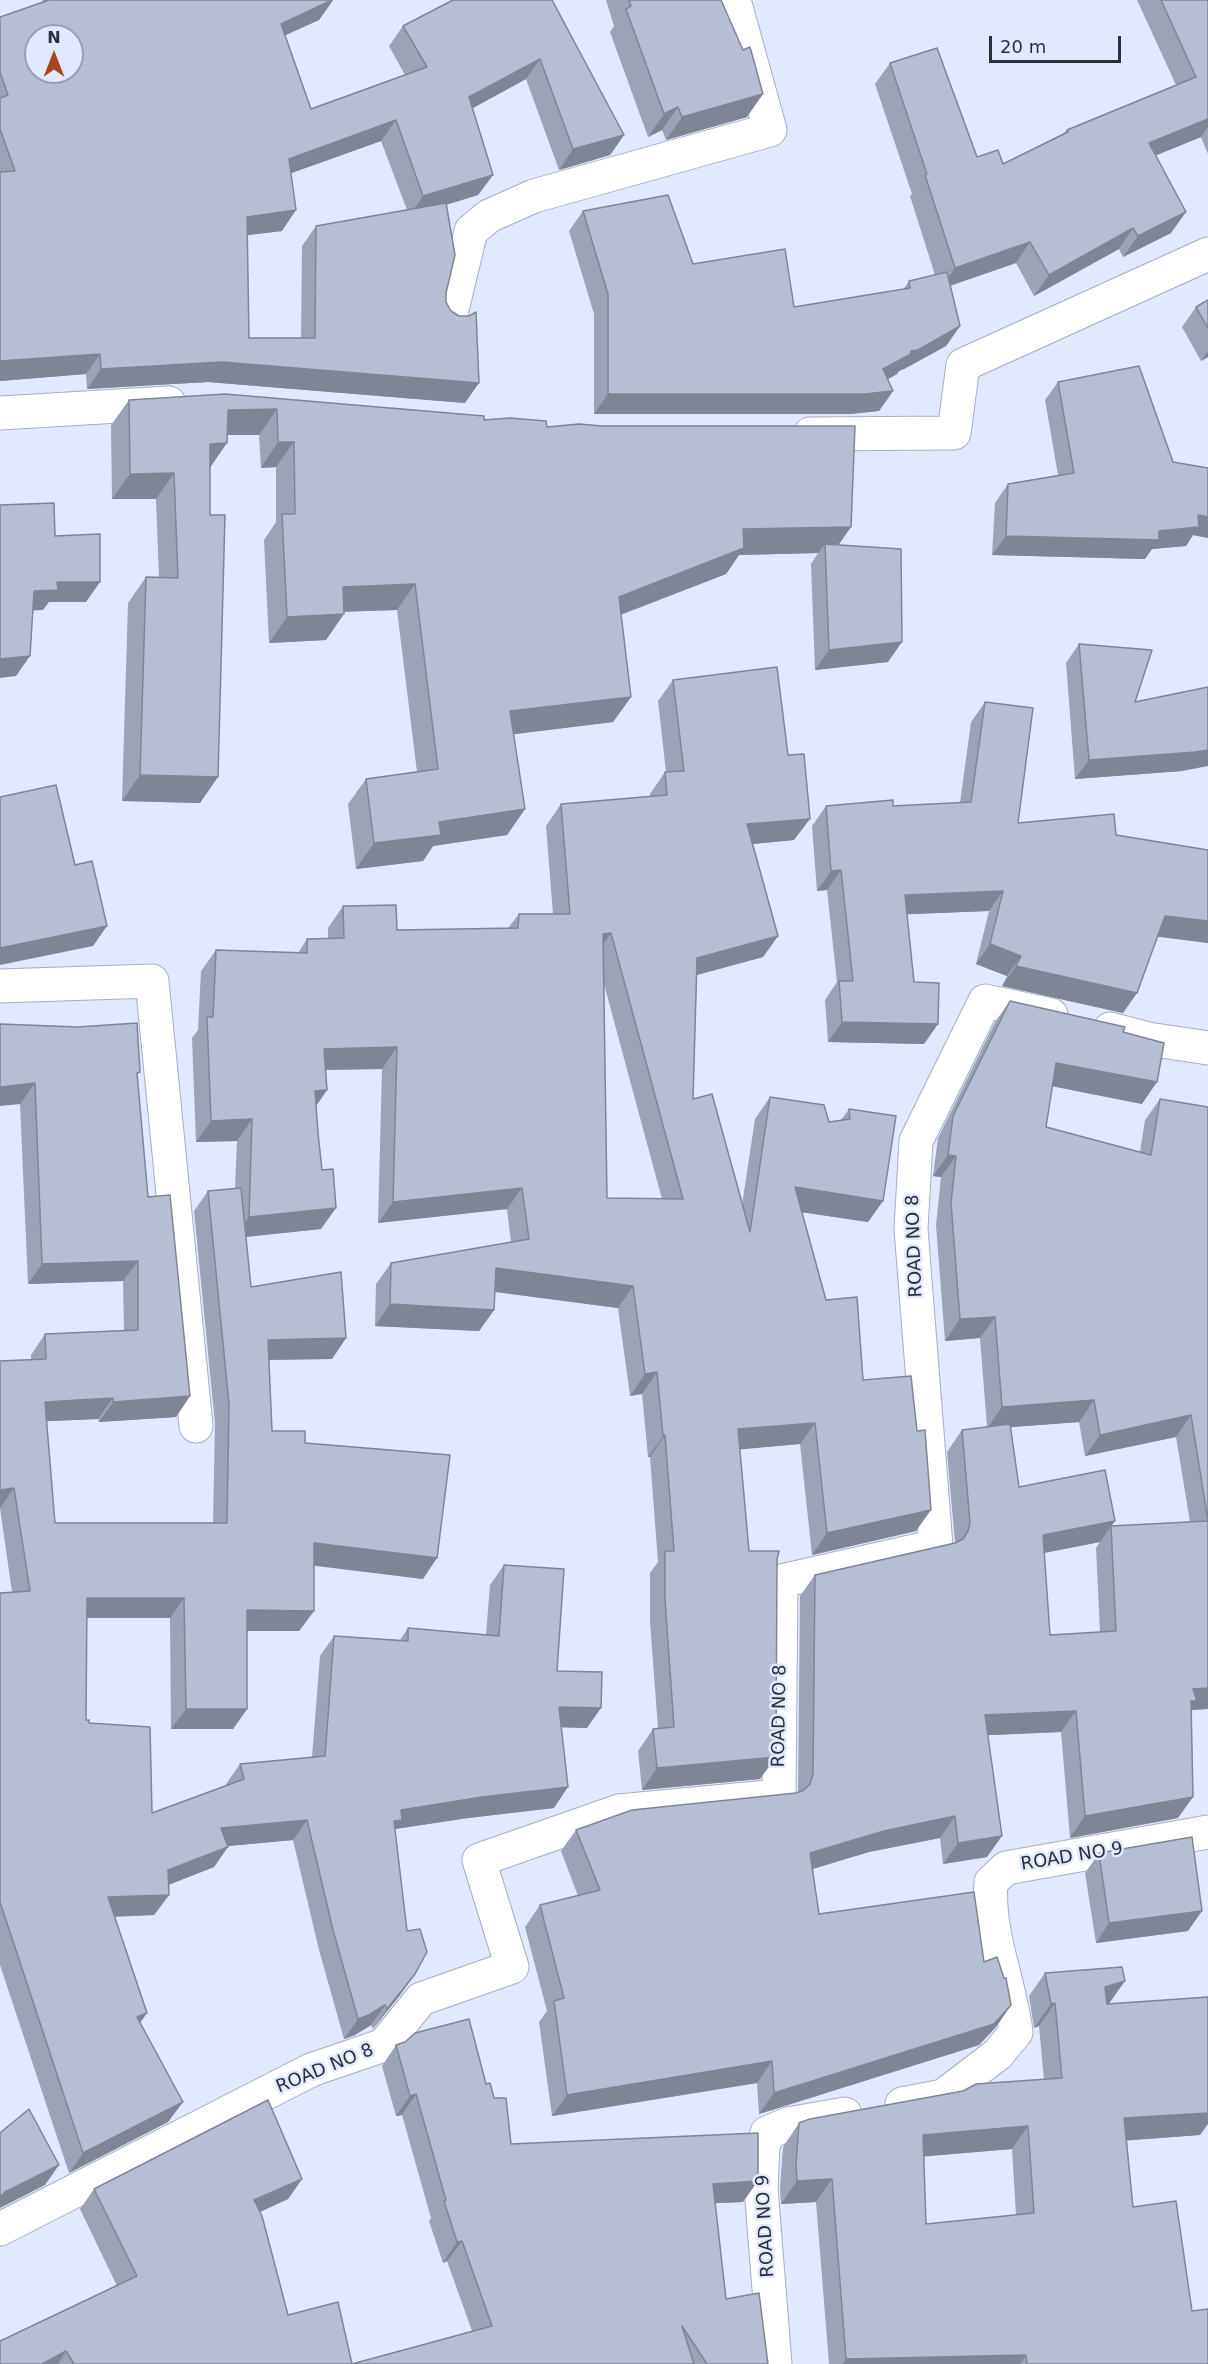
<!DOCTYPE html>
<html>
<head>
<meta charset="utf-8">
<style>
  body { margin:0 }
  #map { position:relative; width:1208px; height:2364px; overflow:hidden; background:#e0e9ff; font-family:"DejaVu Sans",sans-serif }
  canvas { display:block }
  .north { position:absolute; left:24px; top:24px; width:60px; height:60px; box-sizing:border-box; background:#e0e9ff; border:2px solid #989faf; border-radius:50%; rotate:0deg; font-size:16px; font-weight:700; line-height:24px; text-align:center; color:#2c2f37 }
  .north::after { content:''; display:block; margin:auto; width:21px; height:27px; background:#aa441a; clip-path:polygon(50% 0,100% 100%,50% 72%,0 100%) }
  .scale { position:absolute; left:989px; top:36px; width:132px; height:27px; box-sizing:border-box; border:3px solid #2c2f37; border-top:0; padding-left:8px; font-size:18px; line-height:21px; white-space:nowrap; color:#2c2f37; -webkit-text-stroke:4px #e0e9ff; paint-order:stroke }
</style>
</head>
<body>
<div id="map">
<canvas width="1208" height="2364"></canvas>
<div class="north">N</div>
<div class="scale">20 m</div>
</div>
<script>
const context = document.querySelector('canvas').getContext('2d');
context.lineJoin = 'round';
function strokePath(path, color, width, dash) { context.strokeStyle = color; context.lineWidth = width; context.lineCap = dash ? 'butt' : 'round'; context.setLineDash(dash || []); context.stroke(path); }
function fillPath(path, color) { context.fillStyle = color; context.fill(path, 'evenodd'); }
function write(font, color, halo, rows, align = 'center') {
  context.font = font + ' "DejaVu Sans",sans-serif'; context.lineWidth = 5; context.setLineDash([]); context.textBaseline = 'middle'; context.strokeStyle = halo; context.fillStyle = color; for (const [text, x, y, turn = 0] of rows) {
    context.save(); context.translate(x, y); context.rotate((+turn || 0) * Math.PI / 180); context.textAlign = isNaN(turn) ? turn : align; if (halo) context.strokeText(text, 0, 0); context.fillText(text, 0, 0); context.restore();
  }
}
const minor = new Path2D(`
  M450,318l21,-87 18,-15 45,-20 236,-66 -36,-130
  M0,413l169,-10
  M810,434l144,-1 9,-68 245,-111
  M0,986l152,-5 44,445
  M1110,1029l38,10 60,9
  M902,2104l41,-8 55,-42 18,-22c-6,-50 -29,-98 -25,-150l15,-14 202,-36
  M0,2229l311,-159 73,-25 37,-46 91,-32 -33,-107 140,-49 160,-15 2,-215 155,-35 -25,-317 5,-88 69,-140 66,14
  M775,2364l-14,-176 2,-41 4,-14 21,-9 57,-10`);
const wall = new Path2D(`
  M42,0h291l-14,20 -34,15 26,74 94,-34 -16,-29 14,-20 149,-26 72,135 -14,20 -51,15 -33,-91 -54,29 21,67 -15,20 -32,10v97l19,101 -257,-21 -121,7 -1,-15 -86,7v-364l43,-15zM381,141l26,69 -91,16 -14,20 -1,92h-52l-2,-103 35,-4 9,-58z
  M606,0h115l26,117 -81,23 -4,-10 -14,7 -38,-105 4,-6z
  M1137,0h71v154l-7,-17 -45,18 15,78 -48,24 -4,-8 -85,47 -18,-33 -66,23 10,40 -14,20 -42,23 -5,2 -2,3 -9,5 5,12 -14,20 -29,3h-256v-100l-25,-83 14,-20 110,53 101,43 109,-17 6,-9 26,-6 -25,-79 2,-2 -37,-110 15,-21 87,94 26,7 61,-31 3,-3 109,-45z
  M1208,300v57l-7,4 -19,-34 14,-20z
  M1058,382l115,80 35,6v70l-15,-3 -7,11 -34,3 -7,10 -153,-4 3,-52 13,-19 50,-9 -13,-75z
  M129,400l355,20 63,7 291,118 50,117 -73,8 -4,-106 7,-11 -79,2 -13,19 -105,41 10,82 -18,25 -100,12 12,75 -18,26 -74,11 -10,15 -67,8 -8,-65 18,-25 51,-7 -20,-162 -53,2 -18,28 -57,3 -5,-103 12,-18v-55l-15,1 -2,-33h-31l-18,33 -10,335 -78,-2 6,-198 18,-26 13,1 -3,-79h-44l-1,-74z
  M1079,644l56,58 47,69 -107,8 -9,-116z
  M673,680l121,160 -41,4 25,92 -15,21 -66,18 -4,124 49,106 13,-86 15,-22 59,25 12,-2 8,-11 34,92 -15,21 -66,-10 24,88 37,80 53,151 -104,24 -12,-111 -60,5 9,102 28,8 -17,220 -118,11 -4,-39 15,-22 5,-1 -8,-106v-49l8,-11 -8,-105h-2l-6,-63 -12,2 -12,-88 -123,-16 -1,18 -15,21 -104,-5 1,-42 15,-21 120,-21 -4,-33 -129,14 4,-154 -56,1 1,20 -11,16 5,123 -75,8 5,50 95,51 -14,21 -63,1 3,71 33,12 118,136 -109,-14v46l-15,20h-52v78l-14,20h-62l-1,-111h-84v102l3,3 63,90 74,-27v-2l14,-20 72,-7 8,-101 14,-20 66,4 8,-12 78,7 4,-50 14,-20 53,106 30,57 -26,-1 -7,81 -86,10 -73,11 12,102 8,43 -15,21 -27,34 -2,-4 -16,10 -11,4 -25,-89 -26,-110 -65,6 -14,21 -46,18 1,10 -15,20 -39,2 32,96 -7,9 28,100 -99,51 -69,-208v-372l12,-1 -12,-84v-147l31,-1v-5l14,-21 79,-4 -1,-49 -95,3 -8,-180 -20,-80 137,52 11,121 42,199 -14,21 -77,5 -1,-3 -52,2 9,102h158l2,-99 -21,-213 14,-20 27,-3 2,-47 -41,1 -4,-104 6,-8 3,-59 15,-21 82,3 9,-14h21v-11l15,-22 54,24 111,-2 11,-14h34l-7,-88 15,-22 89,-8v-2l15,-22h1l-8,-71zM604,984l25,93 33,122 -55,-1z
  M985,702l33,121 98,12 92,15v93l-50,-7 -35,77 -121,-27 5,-10 -31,-12 13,-53 -82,3 7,68 10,62 -96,-2 -3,-42 12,-18 -10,-92 -10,1 -5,-65 14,-20h67l67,-3 11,-81z
  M1010,1001l113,31 19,72 -90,-18 -6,41 94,25 5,-32 15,-21 48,8v602l-17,1 -13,108 -108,20 -9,-106 -73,3 -1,122 -44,7 -3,-26 -71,14 -56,17 6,45 165,48 27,43 -15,22 -17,18 -220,69 -2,-31 -205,33 -13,-94 8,-11 -22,-84 15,-22 38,-9 -17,-45 15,-21 222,-37 2,-197 15,-21 140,-32 -8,-91 15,-22 25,-3 -7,-89 -35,3 -9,-116 5,-48 -8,-1 5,-38 57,-116zM1079,1422l6,34 91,-19 14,85 -79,4 4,-5 -96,-34 -8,-60zM1100,1542l-4,6 4,84 -50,3 -6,-82z
  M1099,1853l89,78 -92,12 -11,-70z
  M1045,1973l64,31 91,131 -73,5 6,67 59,104 16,53h-379l-13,-162 -35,2 -1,-16 3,-41 16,-24 245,-43 -5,-54 -5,2 -5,-32zM1012,2149l4,66 -90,9 -2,-68z
  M396,2045l90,39 8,14 17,46 232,58 -28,1 11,96 42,65h-416l120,-33 -25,-70 -4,2 -14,-42 2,-3 -29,-103 -6,1 -14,-50z
  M302,2179l-14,20 -28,13 28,103 64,49h-352l117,-78 -37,-77 14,-20z`);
const shadedWall = new Path2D(`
  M333,0l-14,20 -53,24 15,-20z
  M540,59l-14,20 -71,39 14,-21z
  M763,94l-16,23 -81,23 16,-23z
  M678,107l-16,23 -14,7 16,-23z
  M1208,119v8l-7,10 -66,27 14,-21z
  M396,120l-15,21 -106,38 14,-20z
  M624,135l-14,20 -51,15 14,-21z
  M493,175l-15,20 -69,21 14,-20z
  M296,210l-14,21 -49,6 14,-20z
  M1186,212l-15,21 -48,24 15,-21z
  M1133,228l-14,21 -85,47 15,-21z
  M1030,242l-14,21 -76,26 15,-21z
  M960,326l-14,20 -42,23 -5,2 -2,3 -27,15 13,-20 28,-18z
  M1208,351v6l-7,4z
  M100,354l-14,20 -86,7v-20z
  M222,362l257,21 -14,20 -257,-21 -121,7 14,-20z
  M893,391l-14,20 -29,3h-256l14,-20z
  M277,409l-18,26h-49l18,-25z
  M278,442h16l-18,25 -15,1z
  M227,443l-18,26 1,-25z
  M174,473l-18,26h-44l18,-25z
  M1198,515l10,2v21l-15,-3 -7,11 -34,3 -7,10 -153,-4 14,-19 153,-5z
  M851,527l-18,26 -8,-9 -7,9 -79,2 -13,19 -125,48 18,-25 124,-68z
  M57,582h43l-14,20h-37l-6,8 -23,1 14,-20z
  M415,584l-18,26 -72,2 18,-25z
  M344,614l-18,26 -57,3 18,-26z
  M902,642l-14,20 -73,8 14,-20z
  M30,656l-14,20 -16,2v-19z
  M631,697l-18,25 -121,15 18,-26z
  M1208,750v16l-26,5 -107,8 14,-19z
  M140,775l78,2 -18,26 -78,-2z
  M525,809l-18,26 -74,11 -10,15 -67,8 18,-26 65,-21z
  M810,819l-16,21 -62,6 15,-22z
  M841,870l-14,20 -10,1 14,-20z
  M1003,891l-14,20 -98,4 14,-20z
  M1165,916l43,5v22l-56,-7z
  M107,926l-14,20 -93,19v-17z
  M611,933l-15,21 7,-20z
  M778,936l-15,21 -81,22 15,-21z
  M990,944l31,12 -14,20 -31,-12z
  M1016,966l121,27 -14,20 -121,-27z
  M842,1022l96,2 -14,20 -96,-2z
  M397,1047l-15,22 -73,1 15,-21z
  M1056,1063l101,19 -15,22 -101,-20z
  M35,1083l-15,21 -20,2v-19z
  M327,1090l-15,22 3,-21z
  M252,1119l-15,22 -41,1 15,-21z
  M948,1155l8,1 -15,21 -8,-1z
  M795,1187l88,14 -15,21 -88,-13z
  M522,1188l-15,21 -129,14 15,-21z
  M336,1208l-15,21 -87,9 15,-21z
  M138,1261l-15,20 -95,3 14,-20z
  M496,1268l137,18 -15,22 -137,-18z
  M390,1304l104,6 -15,21 -104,-5z
  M995,1317l-15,21 -35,3 15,-22z
  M346,1338l-14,21 -79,1 15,-20z
  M657,1372l-15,22 -12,2 15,-22z
  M190,1396l-14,21 -77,5 14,-20z
  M113,1398l-15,21 -68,3 15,-20z
  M1094,1400l-15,22 -92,7 15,-22z
  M1191,1415l-15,22 -91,19 15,-21z
  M815,1423l-15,21 -77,7 15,-22z
  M665,1435l-15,22h-2l15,-21z
  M14,1488l-14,20v-18z
  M931,1510l-15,21 -104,24 15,-22z
  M1115,1521l-15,21 -72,14 15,-21z
  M314,1543l123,15 -14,21 -123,-15z
  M87,1598h97l-14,20h-98z
  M247,1610l67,1 -15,20h-66z
  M1208,1688v21l-18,1 -8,12 11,-33z
  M559,1707l42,1 -14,20 -43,-1z
  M186,1709h61l-14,20h-62z
  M1076,1711l-15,21 -91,4 15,-21z
  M776,1757l-16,22 -118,11 15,-22z
  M568,1787l-14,21 -86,10 -73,11 -16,12 22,-31 81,-13z
  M1193,1797l-15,21 -108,20 15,-22z
  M955,1816l-15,22 -71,14 -74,22 15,-21 74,-22z
  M307,1820l-14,20 -86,8 14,-20z
  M1002,1836l-15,21 -44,7 15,-21z
  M228,1847l-14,20 -61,24 15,-21z
  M169,1895l-15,20 -60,2 14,-20z
  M1202,1911l-14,20 -92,12 13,-20z
  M415,1974l-15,21 -27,34 14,-20z
  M1125,1981l-17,24 -19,6 16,-24z
  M1055,2003l-16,23 -5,2 17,-24z
  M385,2005l-14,20 -16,10 -11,4 14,-20z
  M1011,2005l-15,22 -17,18 -220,69 15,-21z
  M147,2013l-14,20 4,-16z
  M772,2061l-15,22 -205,33 15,-21z
  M416,2094l-14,21 -6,1 14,-20z
  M183,2102l-15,20 -99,51 14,-20z
  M1208,2113v11l-8,11 -92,7 16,-24z
  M1028,2126l-16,23 -105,9 16,-23z
  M59,2165l-14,20 -45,23v-11l5,-5z
  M302,2179l-14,20 -48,22 14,-21z
  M832,2179l-16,23 -35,2 16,-23z
  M758,2181l-15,21 -45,2 15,-20z
  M462,2241l-15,20 -4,2 14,-21z
  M66,2351l-8,13h-16z
  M1026,2355l-6,9h-177l3,-5z`);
const building = new Path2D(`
  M49,0h283l-51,24 30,85 116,-42 -24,-41 50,-26h99l72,135 -51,14 -33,-90 -71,38 24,78 -70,21 -27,-76 -107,39 7,51 -49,7 2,121h66l1,-112 130,-23 9,52 -9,38v9l5,9 8,5h10l7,-4 3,71 -257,-21 -121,7 -1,-15 -100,7v-189l15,-1 -15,-42v-31l8,-3 -8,-23v-55zM36,36h36v36h-36z
  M629,0h92l22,50 7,-3 13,47 -81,23 -4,-10 -14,7 -38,-105 5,-3z
  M1161,0h47v119l-59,24 37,69 -48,24 -5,-8 -84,47 -19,-33 -75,26 -30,-93 2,-1 -37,-111 47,-15 40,109 21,-7 5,14 65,-32 -1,-2 129,-53z
  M668,195l25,69 92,-15 9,58 116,-19 -1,-7 38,-9 13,54 -42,24 -7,1v3l-28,15 10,22 -29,3h-256v-100l-25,-83z
  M1208,300v28l-12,-21z
  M1139,366l34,96 35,6v49l-10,-2 1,12 -40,4v9l-153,-4 2,-52 66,-11 -16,-91z
  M225,394l259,22v4l26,-2 36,3 1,6 32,-3 23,2h253l-4,101 -108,2 1,19 -125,49 12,100 -121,14 15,98 -86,13 2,13 -67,8 -8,-64 72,-10 -23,-185 -72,3 1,27 -57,3 -5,-103h13l-1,-72h-16l-1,-33 -49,1 -1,33 -17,1v71h15l-7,262 -78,-2 6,-198 32,1 -4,-105 -44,1 -1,-74z
  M54,503l1,33 45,-2v48h-43l1,8 -24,1 -4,65 -30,3v-154z
  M825,544l76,5 1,93 -73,8z
  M1079,644l73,6 -17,52 73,-15v63l-13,2 -106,8z
  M777,667l11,88 16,-1 6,65 -63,5 31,112 -81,22 -4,141 19,-5 38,138 20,-135 54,8 5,17 21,-3 -1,-10 47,7 -13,85 -88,-14 31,113 31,-3 6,83 48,-4 6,55 8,-1 6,80 -104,23 -12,-110 -77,6 11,122h30l-2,8 -1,198 -119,11 -4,-39 21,-2 -9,-127v-49h9l-9,-116 -2,1 -6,-64 -12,2 -12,-88 -137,-18 -2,42 -104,-6 1,-41 138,-24 -7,-51 -129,14 4,-155 -73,2 3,41 -12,1 3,42 4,37 11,-1 3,39 -87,9 3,-98 -41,2 -4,-104h6l3,-67 91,3v-14l37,-1 -1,-32 53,-1 1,25 121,-2 1,-14h51l-9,-110 106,-9 -2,-23 19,-1 -11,-91zM611,933l72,266 -76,-1 -4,-264z
  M985,702l48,6 -15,115 96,-9 2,21 92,15v71l-43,-5 -28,77 -121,-27 5,-10 -31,-12 13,-53 -98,4 9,87 25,1 -1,41 -96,-2 -3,-41h14l-12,-111 -10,1 -5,-65 67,-6v6l78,-4z
  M56,785l19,80 17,-4 15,65 -107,22v-151z
  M1010,1001l115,26 -2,5 41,11 -7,39 -101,-19 -10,64 105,28 9,-56 48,8v581l-15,1 4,12h-6l2,96 -108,19 -9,-105 -91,4 17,121 -44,7 -3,-27 -71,15 -74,22 9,61 155,-22 10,70 13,-5 7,21h2l5,27 -17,19 -220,69 -2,-32 -205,34 -13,-94 10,-3 -24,-93 60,-15 -24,-60 56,-20 164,-17 8,-3 6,-6 3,-9 2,-200 140,-32 8,-4 5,-8 2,-8 -8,-93 48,-6 9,63 86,-17 10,51 -72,14 7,100 66,-4 -5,-105 97,-5 -17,-106 -91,20 -6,-35 -92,7 -7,-90 -35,2 -9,-116 5,-47 -8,-1 5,-39z
  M137,1023l3,49 -3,1 11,124 22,-2 20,201 -77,6v-4l-68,4 10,121h172l2,-119 -21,-213 33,-3 10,99 90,-15 5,66 -78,2 4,91h33v12l145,12 -13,103 -123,-15v68l-67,-1v99h-61l-2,-111h-97l-1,122h3v3l61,4 2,86 92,-34 -4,-15 85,-8 9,-120 74,5v-13l91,8 5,-71 60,4 -7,102 45,1 -1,36 -42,-1 9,80 -86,10 -81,13 1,10 -8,1 13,110 13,-2 7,23 -12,22 -28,35 -2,-4 -16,10 -11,4 -25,-89 -26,-110 -86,8 7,19 -60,23 1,25 -61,2 39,116 -10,4 46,85 -100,51 -83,-251v-309l30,-2 -16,-103 -14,2v-129l46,-2 -1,-25 93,-4v-69l-96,3 -7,-181 -35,4v-63l78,3z
  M1192,1837l10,74 -93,12 -10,-70z
  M1122,1967l3,14 -20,6 2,17 101,-7v116l-84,5 9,89 43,-6 16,110 16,-2v55h-181l-1,-9 -180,4 -14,-180 -35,2 -1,-17 3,-41 11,-4 153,-28 13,-7 86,-6 -7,-75 -4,1 -6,-31zM1028,2126l6,87 -108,11 -3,-89z
  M469,2019l17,65 4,-1 4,15h12l5,46 247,-11v48l-45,3 13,115 33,-6 9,71h-61l-25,-38 12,38h-342l140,-38 -30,-85 -5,1 -13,-41 2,-1 -30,-106 -6,2 -14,-51 9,-3 10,-9z
  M268,2100l34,79 -48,21 8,16 26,99 50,-13 14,62h-278l-8,-13 -24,13h-42v-23l137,-65 -43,-87z
  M29,2109l30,56 -54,27 -5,5v-64z`);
const streetNames = [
  ["ROAD NO 8",915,1246,-92],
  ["ROAD NO 8",780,1716,-89],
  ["ROAD NO 9",1072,1857,-9],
  ["ROAD NO 8",325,2069,-22],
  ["ROAD NO 9",766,2226,-93]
];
strokePath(minor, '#a5aec3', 35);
strokePath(minor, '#fff', 33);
fillPath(wall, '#9da3b6');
fillPath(shadedWall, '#7f8594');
fillPath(building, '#b6bed4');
strokePath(building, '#7f8594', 1.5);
write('18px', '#2c2f37', '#e0e9ff', streetNames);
</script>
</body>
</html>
